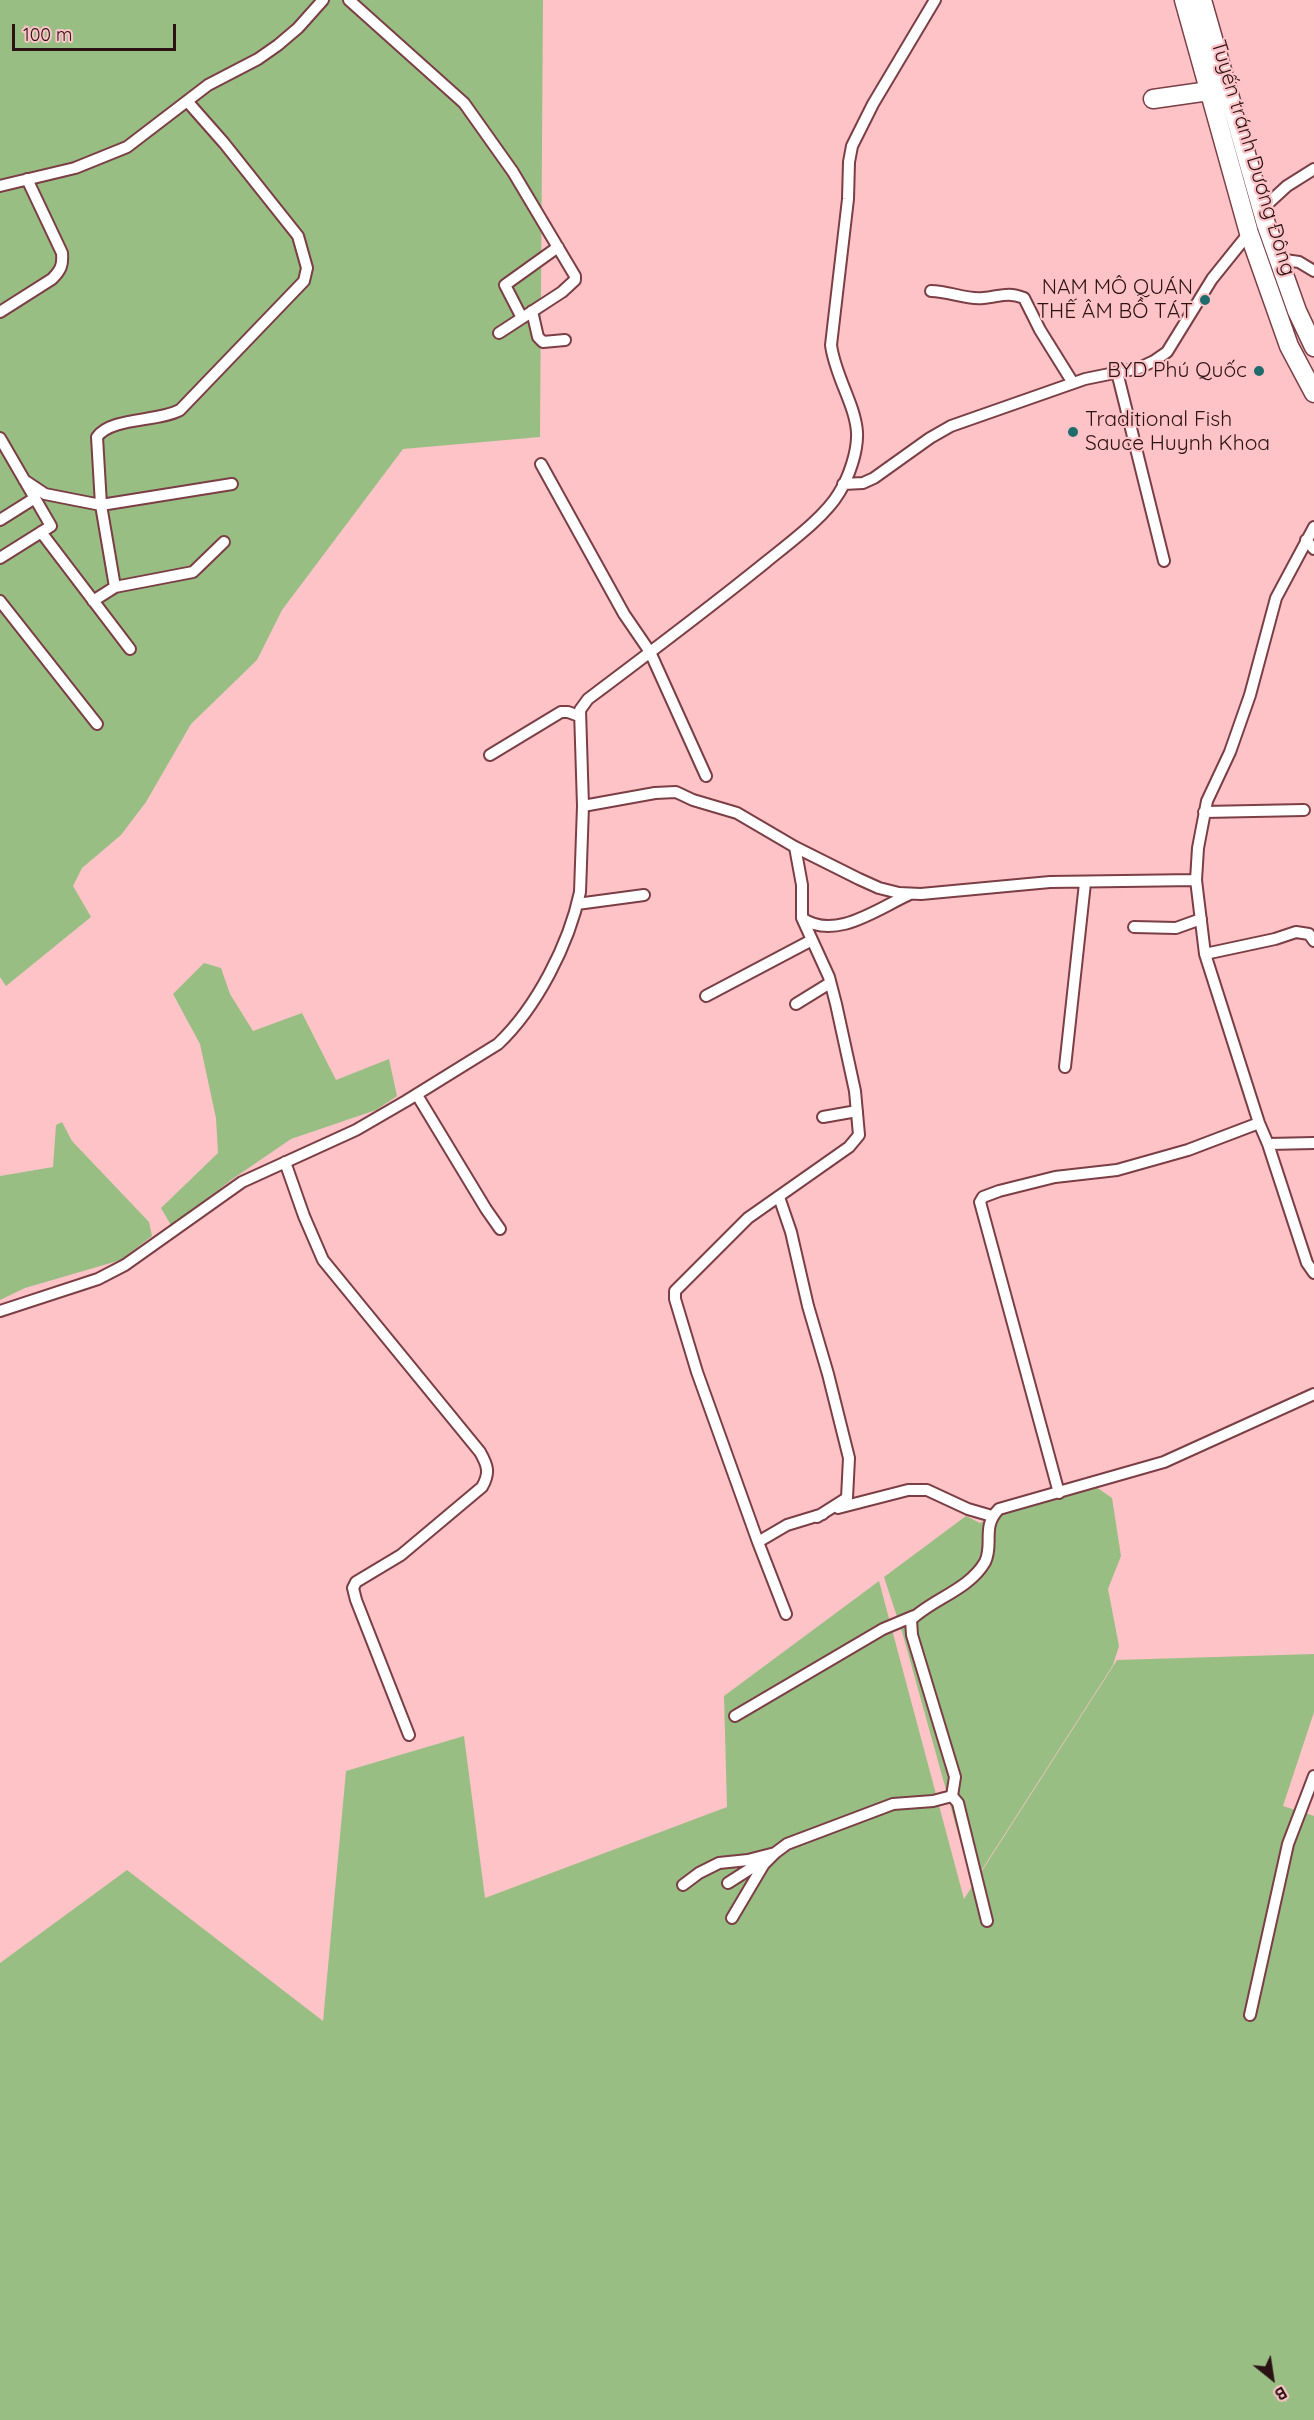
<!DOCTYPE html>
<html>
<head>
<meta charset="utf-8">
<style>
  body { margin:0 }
  #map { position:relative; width:1314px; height:2420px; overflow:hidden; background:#fdc3c6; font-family:Quicksand,sans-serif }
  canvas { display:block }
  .north { position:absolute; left:1242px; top:2348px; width:60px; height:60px; -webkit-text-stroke:4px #fdc3c6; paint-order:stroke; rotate:150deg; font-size:16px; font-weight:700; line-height:24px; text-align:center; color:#2b1214 }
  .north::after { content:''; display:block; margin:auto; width:21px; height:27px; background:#2b1214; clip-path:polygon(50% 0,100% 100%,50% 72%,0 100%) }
  .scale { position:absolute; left:12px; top:24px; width:164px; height:27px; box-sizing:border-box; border:3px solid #2b1214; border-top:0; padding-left:8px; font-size:18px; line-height:21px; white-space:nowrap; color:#2b1214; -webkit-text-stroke:4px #fdc3c6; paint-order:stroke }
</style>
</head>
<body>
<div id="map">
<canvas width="1314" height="2420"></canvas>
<div class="north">B</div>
<div class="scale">100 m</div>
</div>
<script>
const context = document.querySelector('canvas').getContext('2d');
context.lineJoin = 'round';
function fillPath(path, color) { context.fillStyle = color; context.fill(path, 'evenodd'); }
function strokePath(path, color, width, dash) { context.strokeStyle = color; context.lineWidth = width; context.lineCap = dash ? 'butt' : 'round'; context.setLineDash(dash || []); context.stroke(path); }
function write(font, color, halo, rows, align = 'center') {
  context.font = font + ' Quicksand,sans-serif'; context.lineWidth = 4.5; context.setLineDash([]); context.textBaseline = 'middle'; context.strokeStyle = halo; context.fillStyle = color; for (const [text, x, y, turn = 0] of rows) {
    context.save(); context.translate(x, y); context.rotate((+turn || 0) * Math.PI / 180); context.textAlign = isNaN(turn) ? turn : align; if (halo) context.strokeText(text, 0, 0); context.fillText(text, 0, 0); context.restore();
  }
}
const green = new Path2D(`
  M0,0h543l-3,437 -137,12 -121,161 -25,50 -66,64 -45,78 -25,33 -39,33 -9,18 18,31 -85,69 -6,-9z
  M204,963l17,5 9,26 23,37 49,-18 34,67 53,-21 8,37 -21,14 -85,29 -60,41 -59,47 -11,-19 57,-55 -2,-35 -16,-74 -27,-50z
  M62,1122l10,19 77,81 3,14 -31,24 -96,28 -25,12v-124l53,-9 3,-42z
  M1096,1487l16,11 9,58 -13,33 11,57 -6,19 -139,217 -3,-2 -68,-245 -19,-58 82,-61 14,7 22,-10z
  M879,1581l85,318 153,-239 197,-6v58l-31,94 31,10v604h-1314v-457l127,-93 196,151 23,-250 118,-35 21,162 242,-91 -3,-111z`);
const minor = new Path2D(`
  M349,0l115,103 49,69 62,104v4l-13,12 -63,41
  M0,186l75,-18 52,-21 81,-62 50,-26 20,-14 20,-17 25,-28
  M1262,209l25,-23 27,-17
  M1278,259l21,3 15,9
  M931,291c18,0 35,9 52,7 16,-1 24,-7 41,0l16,32 33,53
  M532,311l6,26 5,5 22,-2
  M0,312l52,-33c9,-9 11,-14 10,-26l-35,-74
  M522,318l-17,-33 53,-38
  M1117,372l47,189
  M0,438l51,88 -51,32
  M541,464l83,150 26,38 56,124
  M24,480l21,14 56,11 131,-21
  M843,484l20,-1 11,-5 56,-40 21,-12 134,-47 54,-11 15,-7 13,-9 45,-73 37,-46
  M0,520l35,-22
  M1314,527l-38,71 -26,97 -20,57 -23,49 -9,47 -2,32 9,74 54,169 9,21 39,119 7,10
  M41,532l89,117
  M1306,540l8,9
  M115,587l78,-15 31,-30
  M0,601l97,123
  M93,601l22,-14 -14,-82 -4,-68c14,-20 61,-15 83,-27l124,-129 3,-13 -9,-32 -74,-93 -37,-42
  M490,755l71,-43h7l11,4
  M583,806l72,-13 21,-1 17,8 44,13 58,34 64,32 20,9 20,5 22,1 129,-12 146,-2
  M1204,812l100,-2
  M577,904l67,-9
  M802,918c33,23 75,-9 106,-23
  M1134,927l42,1 25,-9
  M1205,954l70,-15 21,-7 13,2 5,7
  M706,996l106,-56
  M796,1004l34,-21
  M1065,1067l20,-184
  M417,1095l69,114 14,20
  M823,1117l34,-6
  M1268,1144l46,-1
  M285,1162l19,54 19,44 157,192c8,14 10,21 2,35l-81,68 -45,27 -3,6 3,12 53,135
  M779,1197l12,35 17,74 20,68 21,84 -2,40 -30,19
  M0,1311l98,-32 27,-14 117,-83 114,-52 50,-29 92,-57c39,-37 71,-100 82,-152l3,-86 -3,-96 8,-11c60,-45 120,-90 178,-137 22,-18 59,-45 73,-69 10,-16 19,-42 18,-61 -2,-28 -22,-56 -26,-87l17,-146 1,-37 3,-16 21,-42 62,-104
  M1059,1493l-79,-291 3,-5 16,-6 56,-14 62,-7 71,-20 71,-27
  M838,1508l70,-18h19l41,19 24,7
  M758,1542l-61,-170 -22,-73v-8l73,-73 101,-71 10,-12 -4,-44 -19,-87 -7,-27 -27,-59v-33l-7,-38
  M786,1614l-28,-72 29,-17 36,-11
  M735,1716l148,-87 31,-13
  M952,1796l6,7 29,118
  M683,1885l16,-12 20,-10 29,-3 27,-7 -47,30
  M732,1918l32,-54 11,-11 12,-9 106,-40 40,-3 19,-5 3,-19 -43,-142 -1,-15c21,-21 58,-30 74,-58 9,-18 -4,-35 14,-53l165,-47 150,-68
  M1250,2015l38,-171 26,-68`);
const primary = new Path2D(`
  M1184,0l65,233 40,113 25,47
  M1202,0l64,224 31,87 17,36
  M1153,99l56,-8`);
const markers = [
  [1205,300,6,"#206c6c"],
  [1259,371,6,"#206c6c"],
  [1073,432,6,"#206c6c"]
];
const streetNames = [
  ["Tuyến tránh Dương Đông",1253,158,73]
];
const poiNames = [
  ["NAM MÔ QUÁN",1193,288],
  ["THẾ ÂM BỒ TÁT",1193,312],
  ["BYD Phú Quốc",1247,371],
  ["Traditional Fish",1085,420,"left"],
  ["Sauce Huynh Khoa",1085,444,"left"]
];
fillPath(green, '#99be84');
strokePath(minor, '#7a3e44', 14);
strokePath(primary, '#7a3e44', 21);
strokePath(minor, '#fff', 10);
strokePath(primary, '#fff', 18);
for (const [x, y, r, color] of markers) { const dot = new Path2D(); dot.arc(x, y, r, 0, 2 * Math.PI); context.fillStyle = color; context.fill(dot); strokePath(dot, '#fdc3c6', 2); }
write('21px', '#2b1214', '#fdc3c6', streetNames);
write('21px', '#2b1214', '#fdc3c6', poiNames, 'right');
</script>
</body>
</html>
